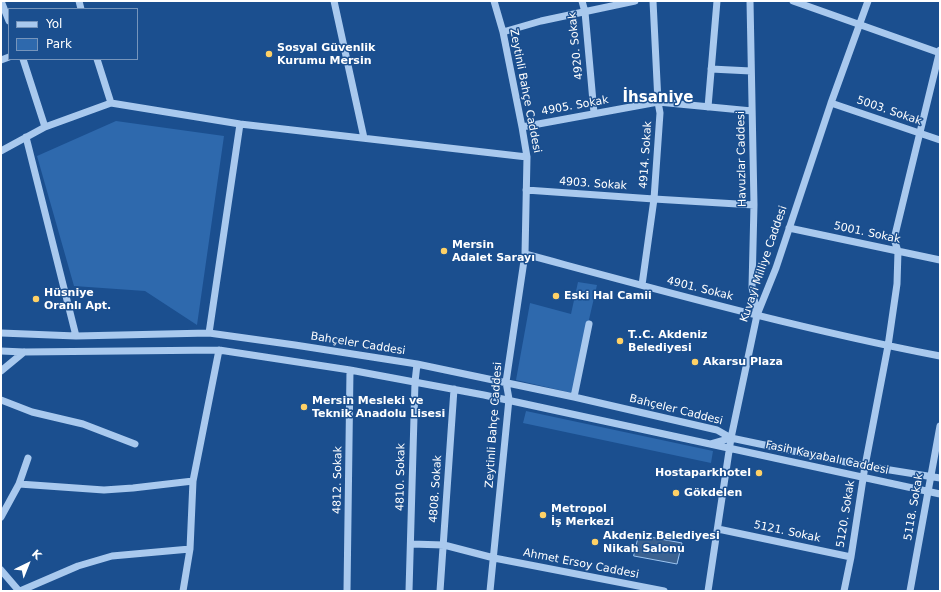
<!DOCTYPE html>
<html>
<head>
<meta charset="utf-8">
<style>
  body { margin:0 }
  #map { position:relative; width:941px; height:592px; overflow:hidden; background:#1b4f8f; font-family:"DejaVu Sans",sans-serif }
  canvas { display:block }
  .frame { position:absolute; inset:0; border:2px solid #fff; pointer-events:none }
  .legend { position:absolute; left:8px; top:8px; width:130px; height:52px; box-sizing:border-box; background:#1b4f8f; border:1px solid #7695bc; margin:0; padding:5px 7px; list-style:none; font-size:12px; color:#fff }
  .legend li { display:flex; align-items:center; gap:8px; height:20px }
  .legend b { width:20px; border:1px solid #7695bc }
  .north { position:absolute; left:8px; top:544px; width:40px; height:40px; -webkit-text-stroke:3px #1b4f8f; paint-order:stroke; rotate:43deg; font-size:11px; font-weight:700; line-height:16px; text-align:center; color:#fff }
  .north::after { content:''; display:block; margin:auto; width:14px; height:18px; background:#fff; clip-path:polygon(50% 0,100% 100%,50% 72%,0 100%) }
</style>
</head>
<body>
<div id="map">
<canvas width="941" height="592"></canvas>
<div class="frame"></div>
<ul class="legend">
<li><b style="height:5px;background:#a9c9ee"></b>Yol</li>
<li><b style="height:11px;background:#2e69ad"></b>Park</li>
</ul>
<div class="north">K</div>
</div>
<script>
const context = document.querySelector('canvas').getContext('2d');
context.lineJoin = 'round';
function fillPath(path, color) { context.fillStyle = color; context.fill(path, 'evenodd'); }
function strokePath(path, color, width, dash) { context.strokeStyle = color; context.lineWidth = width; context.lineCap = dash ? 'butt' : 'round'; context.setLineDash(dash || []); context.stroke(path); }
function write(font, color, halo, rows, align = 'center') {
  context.font = font + ' "DejaVu Sans",sans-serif'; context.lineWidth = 3; context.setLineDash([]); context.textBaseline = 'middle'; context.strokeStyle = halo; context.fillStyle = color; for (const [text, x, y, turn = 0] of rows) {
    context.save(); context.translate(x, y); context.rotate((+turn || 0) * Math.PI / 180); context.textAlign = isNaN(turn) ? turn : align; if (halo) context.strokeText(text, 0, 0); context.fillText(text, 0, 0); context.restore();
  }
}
const green = new Path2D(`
  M116,121l108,15 -27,189 -52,-34 -71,-5 -37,-130z
  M578,282l19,3 -25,108 -56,-13 14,-77 41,11z
  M526,411l187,40 -2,12 -188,-40z`);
const water = new Path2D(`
  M639,535l43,8 -5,21 -43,-8z`);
const minor = new Path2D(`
  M1,1l8,20
  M79,1l2,8
  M334,1l30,137
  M582,1l3,11 9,101
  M750,1l4,204 -2,82 5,27
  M793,1l147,52
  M503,32l38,-11 94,-20
  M23,59l22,68
  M97,59l14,44
  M1,60l8,-3
  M711,69l40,2
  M831,103l109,37
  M708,107l9,-106
  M522,127l136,-25 94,9
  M26,137l50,199
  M1,151l44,-24 66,-24 129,21 287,33
  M526,190l128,9 100,6
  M789,228l151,32
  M525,254c138,37 275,75 415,102
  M642,285l12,-86 6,-86 -2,-11 -5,-101
  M1,333l75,3 133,-3 86,12 122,19 157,33 143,33 14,8 134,28 75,12
  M209,333l31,-209
  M1,351l23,1 195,-2 131,20 134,25 226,49 21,-6
  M1,371l23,-19
  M574,397l15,-73
  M1,400l31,12 51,12 52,20
  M710,444l230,50
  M19,484l85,6 29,-2 60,-7
  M1,517l18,-33 9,-26
  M718,529l133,28
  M411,544l33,1 50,13 170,33
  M1,570l18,21
  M20,591l58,-25 34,-10 78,-7
  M183,591l7,-42 3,-68 26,-131
  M347,591l3,-221
  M409,591l6,-209 2,-18
  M440,591l14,-202
  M490,591l19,-192 -3,-17 19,-128 2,-97 -5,-30 -19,-95 -9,-31
  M708,591l23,-153 26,-123 19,-47 55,-165 37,-102
  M844,591l7,-34 14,-91 23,-120 9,-62 1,-33 -4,-12 46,-189
  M910,591l30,-165`);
const markers = [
  [269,54,4,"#ffd166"],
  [444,251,4,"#ffd166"],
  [556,296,4,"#ffd166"],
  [36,299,4,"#ffd166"],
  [620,341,4,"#ffd166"],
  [695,362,4,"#ffd166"],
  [304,407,4,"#ffd166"],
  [759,473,4,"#ffd166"],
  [676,493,4,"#ffd166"],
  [543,515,4,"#ffd166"],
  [595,542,4,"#ffd166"]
];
const streetNames = [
  ["4920. Sokak",576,46,-96],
  ["Zeytinli Bahçe Caddesi",525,91,79],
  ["4905. Sokak",575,106,-10],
  ["5003. Sokak",889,111,19],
  ["4914. Sokak",646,155,-86],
  ["Havuzlar Caddesi",742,159,-91],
  ["4903. Sokak",593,184,4],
  ["5001. Sokak",867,233,12],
  ["Kuvayi Milliye Caddesi",764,264,-71],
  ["4901. Sokak",700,289,14],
  ["Bahçeler Caddesi",358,344,9],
  ["Bahçeler Caddesi",676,410,14],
  ["Zeytinli Bahçe Caddesi",494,425,-86],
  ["Fasih Kayabalı Caddesi",827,458,12],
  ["4810. Sokak",401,477,-89],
  ["4812. Sokak",338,480,-89],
  ["4808. Sokak",436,489,-86],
  ["5118. Sokak",914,507,-80],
  ["5120. Sokak",846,514,-81],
  ["5121. Sokak",787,532,12],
  ["Ahmet Ersoy Caddesi",581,564,11]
];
const poiNames = [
  ["Sosyal Güvenlik",277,48],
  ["Kurumu Mersin",277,61],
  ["Mersin",452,245],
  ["Adalet Sarayı",452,258],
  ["Hüsniye",44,293],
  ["Oranlı Apt.",44,306],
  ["Eski Hal Camii",564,296],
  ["T..C. Akdeniz",628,335],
  ["Belediyesi",628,348],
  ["Akarsu Plaza",703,362],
  ["Mersin Mesleki ve",312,401],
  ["Teknik Anadolu Lisesi",312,414],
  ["Hostaparkhotel",751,473,"right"],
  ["Gökdelen",684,493],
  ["Metropol",551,509],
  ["İş Merkezi",551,522],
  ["Akdeniz Belediyesi",603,536],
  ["Nikah Salonu",603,549]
];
const districtNames = [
  ["İhsaniye",658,98]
];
fillPath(green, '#2e69ad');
fillPath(water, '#3c6290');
strokePath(water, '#9cc4f0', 1);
strokePath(minor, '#a9c9ee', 7);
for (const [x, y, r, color] of markers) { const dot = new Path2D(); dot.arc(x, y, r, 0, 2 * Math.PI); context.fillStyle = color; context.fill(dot); strokePath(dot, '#1b4f8f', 1.5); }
write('11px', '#fff', '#1b4f8f', streetNames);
write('bold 11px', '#fff', '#1b4f8f', poiNames, 'left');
write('bold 15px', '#fff', '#1b4f8f', districtNames);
</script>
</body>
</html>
